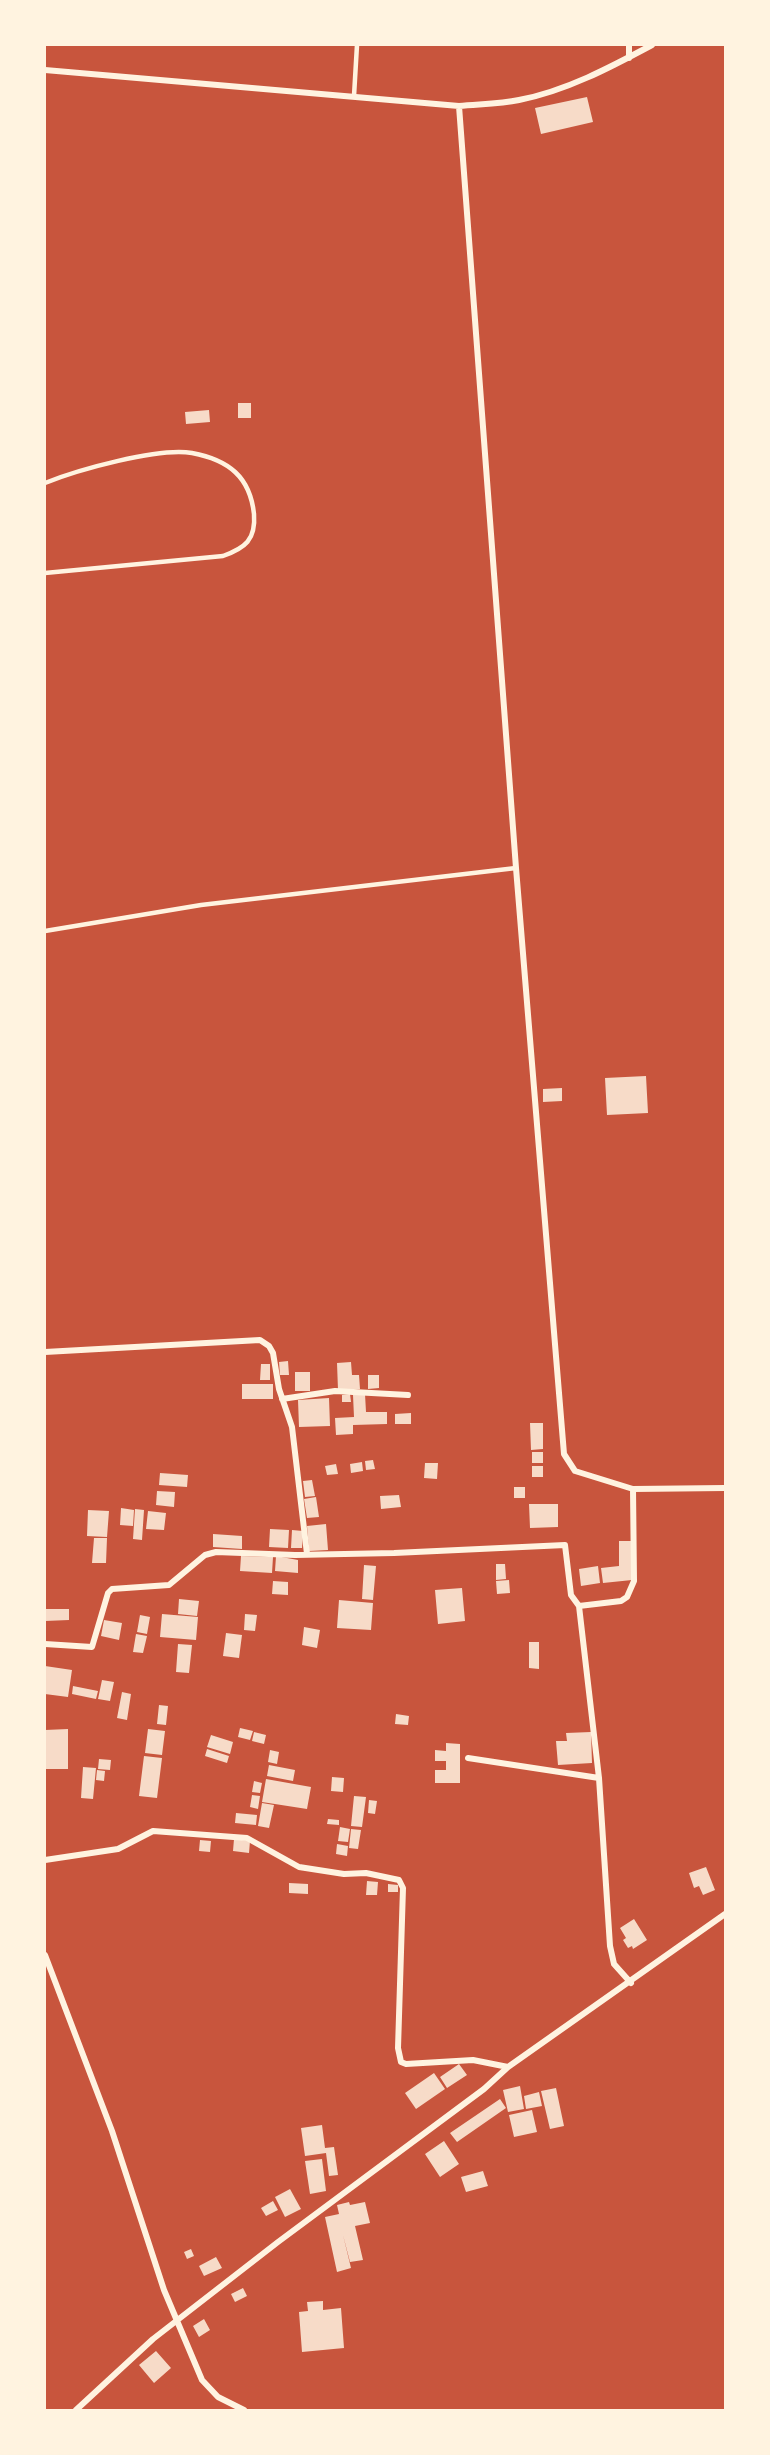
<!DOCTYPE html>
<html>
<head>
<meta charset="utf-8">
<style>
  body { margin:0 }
  #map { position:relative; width:770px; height:2455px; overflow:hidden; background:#c8553d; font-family:"Asap Condensed",sans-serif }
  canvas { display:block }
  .frame { position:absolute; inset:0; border:46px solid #fff3e0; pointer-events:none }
</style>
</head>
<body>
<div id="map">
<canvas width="770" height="2455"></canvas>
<div class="frame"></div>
</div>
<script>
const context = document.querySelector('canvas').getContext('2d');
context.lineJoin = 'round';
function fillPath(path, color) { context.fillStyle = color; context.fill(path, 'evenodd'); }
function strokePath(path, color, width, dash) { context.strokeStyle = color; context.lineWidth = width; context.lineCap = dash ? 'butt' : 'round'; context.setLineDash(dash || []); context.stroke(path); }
const building = new Path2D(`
  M587,97l6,25 -52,12 -6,-26z
  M238,403h13v15h-13z
  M209,410l1,12 -24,2 -1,-12z
  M646,1076l2,37 -41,2 -2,-37z
  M562,1088v13l-19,1v-13z
  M288,1361l1,14h-9l-1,-13z
  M351,1362l1,13h7l1,14 -22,1 -1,-27z
  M261,1364h9v16h-10z
  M295,1372h15v19h-15z
  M368,1375h11v13l-11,1z
  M242,1384h31v15h-31z
  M350,1394l1,8h-9v-7z
  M365,1394l1,18h21v12l-34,1v9l-17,1 -1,-17 19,-1 -1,-22z
  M329,1398l1,28 -31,1 -1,-27z
  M411,1413v11h-16v-10z
  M530,1423h13v26l-12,1z
  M532,1452h11v11h-11z
  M373,1460l2,9 -9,1 -1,-9z
  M362,1462l1,9 -12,2 -1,-9z
  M425,1463h13l-1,16 -13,-1z
  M336,1464l2,10 -11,1 -2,-9z
  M532,1466h11v11h-11z
  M160,1473l28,2 -1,12 -28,-2z
  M312,1480l3,16 -10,1 -2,-16z
  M514,1487h11v11h-11z
  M157,1491l18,1 -1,15 -18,-2z
  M399,1495l2,12 -20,2 -1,-13z
  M316,1497l3,20 -12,1 -3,-19z
  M529,1504h29v23l-28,1z
  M121,1508l13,2 -1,16 -13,-1z
  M135,1509l9,1 -2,30 -9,-1z
  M88,1510l21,1 -2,26 -20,-1z
  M148,1511l18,2 -2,17 -18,-1z
  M326,1524l2,26 -19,1 -2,-25z
  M270,1529l19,1 -1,18 -19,-1z
  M292,1530l11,1 -1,17h-11z
  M213,1534l29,2v13l-29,-2z
  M94,1538h13l-1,25h-14z
  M619,1541h13v39l-29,3 -2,-15 18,-2z
  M241,1556l32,1 -1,16 -32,-2z
  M276,1556l22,4v13l-23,-2z
  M496,1564h9l1,15 -10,1z
  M364,1565l12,1 -3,34 -11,-1z
  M598,1566l2,17 -19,3 -2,-17z
  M509,1580l1,13 -13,1 -1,-13z
  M273,1581l15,1v13l-16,-1z
  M462,1588l3,33 -27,3 -3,-34z
  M179,1599l20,2 -2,15 -19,-2z
  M339,1600l34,3 -2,27 -34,-2z
  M45,1609h24v11l-24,1z
  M162,1614l36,3 -2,23 -36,-3z
  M245,1614l12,1 -2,16 -11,-1z
  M140,1615l10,2 -3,17 -10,-2z
  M104,1620l18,3 -3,17 -18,-4z
  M304,1627l16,3 -3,18 -15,-3z
  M226,1633l16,2 -3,23 -16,-2z
  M136,1634l11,2 -4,17 -10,-1z
  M529,1642h10v27l-10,-1z
  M178,1644l14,1 -3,28 -13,-1z
  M45,1666l27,4 -4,27 -23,-3z
  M102,1680l12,2 -4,19 -12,-2z
  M73,1686l25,5 -2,8 -24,-5z
  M122,1692l9,2 -4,26 -10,-2z
  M159,1705l9,1 -2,19 -9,-1z
  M396,1714l13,2 -1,9 -13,-1z
  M240,1728l13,3 -3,9 -12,-3z
  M68,1729v40h-23v-39z
  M148,1729l17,2 -3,24 -17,-2z
  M254,1732l12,3 -2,9 -12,-3z
  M591,1732l1,31 -34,2 -2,-24h11l-1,-8z
  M211,1735l22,7 -3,12 -23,-7z
  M446,1743l14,1v39h-25v-13h11v-9h-11v-11l11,1z
  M207,1749l22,7 -2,7 -22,-7z
  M270,1750l9,2 -2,12 -9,-2z
  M144,1756l18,2 -5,40 -18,-2z
  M99,1759l12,1 -1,10 -12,-1z
  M269,1765l26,5 -2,11 -26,-5z
  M83,1767l13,1 -3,31 -12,-1z
  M97,1770l8,1 -1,10 -8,-1z
  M332,1777l12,1 -1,14 -12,-1z
  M266,1779l45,8 -4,22 -45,-7z
  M254,1781l8,2 -2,10 -8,-1z
  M252,1795l8,1 -2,13 -8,-2z
  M354,1796l12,1 -4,30 -11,-1z
  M369,1800l8,1 -2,13 -7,-1z
  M262,1803l12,2 -5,23 -11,-2z
  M236,1813l21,2 -1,10 -21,-2z
  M328,1819l11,1v5l-12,-1z
  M340,1827l10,2 -2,13 -10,-1z
  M351,1829l10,1 -3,19 -9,-1z
  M234,1839l16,2 -1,12 -16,-2z
  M200,1840l11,1 -1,11 -11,-1z
  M337,1844l11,2 -1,10 -11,-2z
  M706,1867l9,23 -12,5 -4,-9 -5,2 -5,-15z
  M367,1881l11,1 -1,13h-11z
  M289,1883l19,1v10l-19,-1z
  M388,1884l10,1v7h-10z
  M634,1919l13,21 -14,9 -1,-3 -4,2 -5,-8 3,-2 -6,-10z
  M459,2064l8,11 -20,13 -7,-11z
  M434,2073l11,16 -29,20 -11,-16z
  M520,2086l4,23 -16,3 -5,-22z
  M556,2088l8,38 -14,3 -9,-38z
  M539,2092l3,14 -16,3 -2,-13z
  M500,2099l6,9 -49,34 -7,-9z
  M532,2110l5,22 -23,5 -5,-22z
  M322,2125l3,23 9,-1 4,28 -9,1 -3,-23 -21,3 -4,-28z
  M444,2141l15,23 -19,13 -15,-23z
  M322,2159l4,32 -16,3 -5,-33z
  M483,2171l5,15 -22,6 -5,-15z
  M290,2189l11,20 -16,8 -10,-20z
  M273,2201l5,9 -12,6 -5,-8z
  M349,2202l1,3 15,-3 5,21 -15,3 8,34 -13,2 -7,-27 8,33 -14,4 -12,-55 14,-3 -2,-9z
  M191,2249l3,7 -7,3 -3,-7z
  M216,2257l6,11 -18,8 -5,-10z
  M243,2288l4,8 -12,6 -4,-8z
  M323,2301v9l18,-2 3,40 -42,4 -3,-40 9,-1 -1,-9z
  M204,2319l6,11 -11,7 -6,-11z
  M156,2351l15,17 -17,15 -15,-18z`);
const service = new Path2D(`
  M354,96l3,-51
  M45,483c32,-13 114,-36 147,-30 37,7 58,24 62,61 2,26 -9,34 -31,42l-178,17
  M45,931l156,-26 315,-37`);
const minor = new Path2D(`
  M629,58v-13
  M45,70l414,36c20,-2 41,-2 60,-6 47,-9 92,-33 133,-55
  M459,106l57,762 48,586 11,17 58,18 92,-1
  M45,1352l215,-12 9,6 4,7 6,36 13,38 15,127
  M282,1399l53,-8 73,4
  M45,1644l47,3 16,-54 4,-4 57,-4 36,-30 11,-3 79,3 99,-2 171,-8 6,50 8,11
  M468,1758l131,20
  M45,1860l73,-11 35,-18 94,7 52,29 45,7 22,-1 33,7 4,8 -5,160 3,14 5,2 67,-4 35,7
  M45,1955l67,176 52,159 38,90 16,17 26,13
  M631,1983l-17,-19 -4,-18 -11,-168 -20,-172 42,-5 6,-4 7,-16 -1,-92
  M76,2410l77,-71 125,-97 206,-153 24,-22 217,-153`);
fillPath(building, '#f7dbc8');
strokePath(service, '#fff3e0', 4.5);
strokePath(minor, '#fff3e0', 6);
</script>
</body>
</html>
